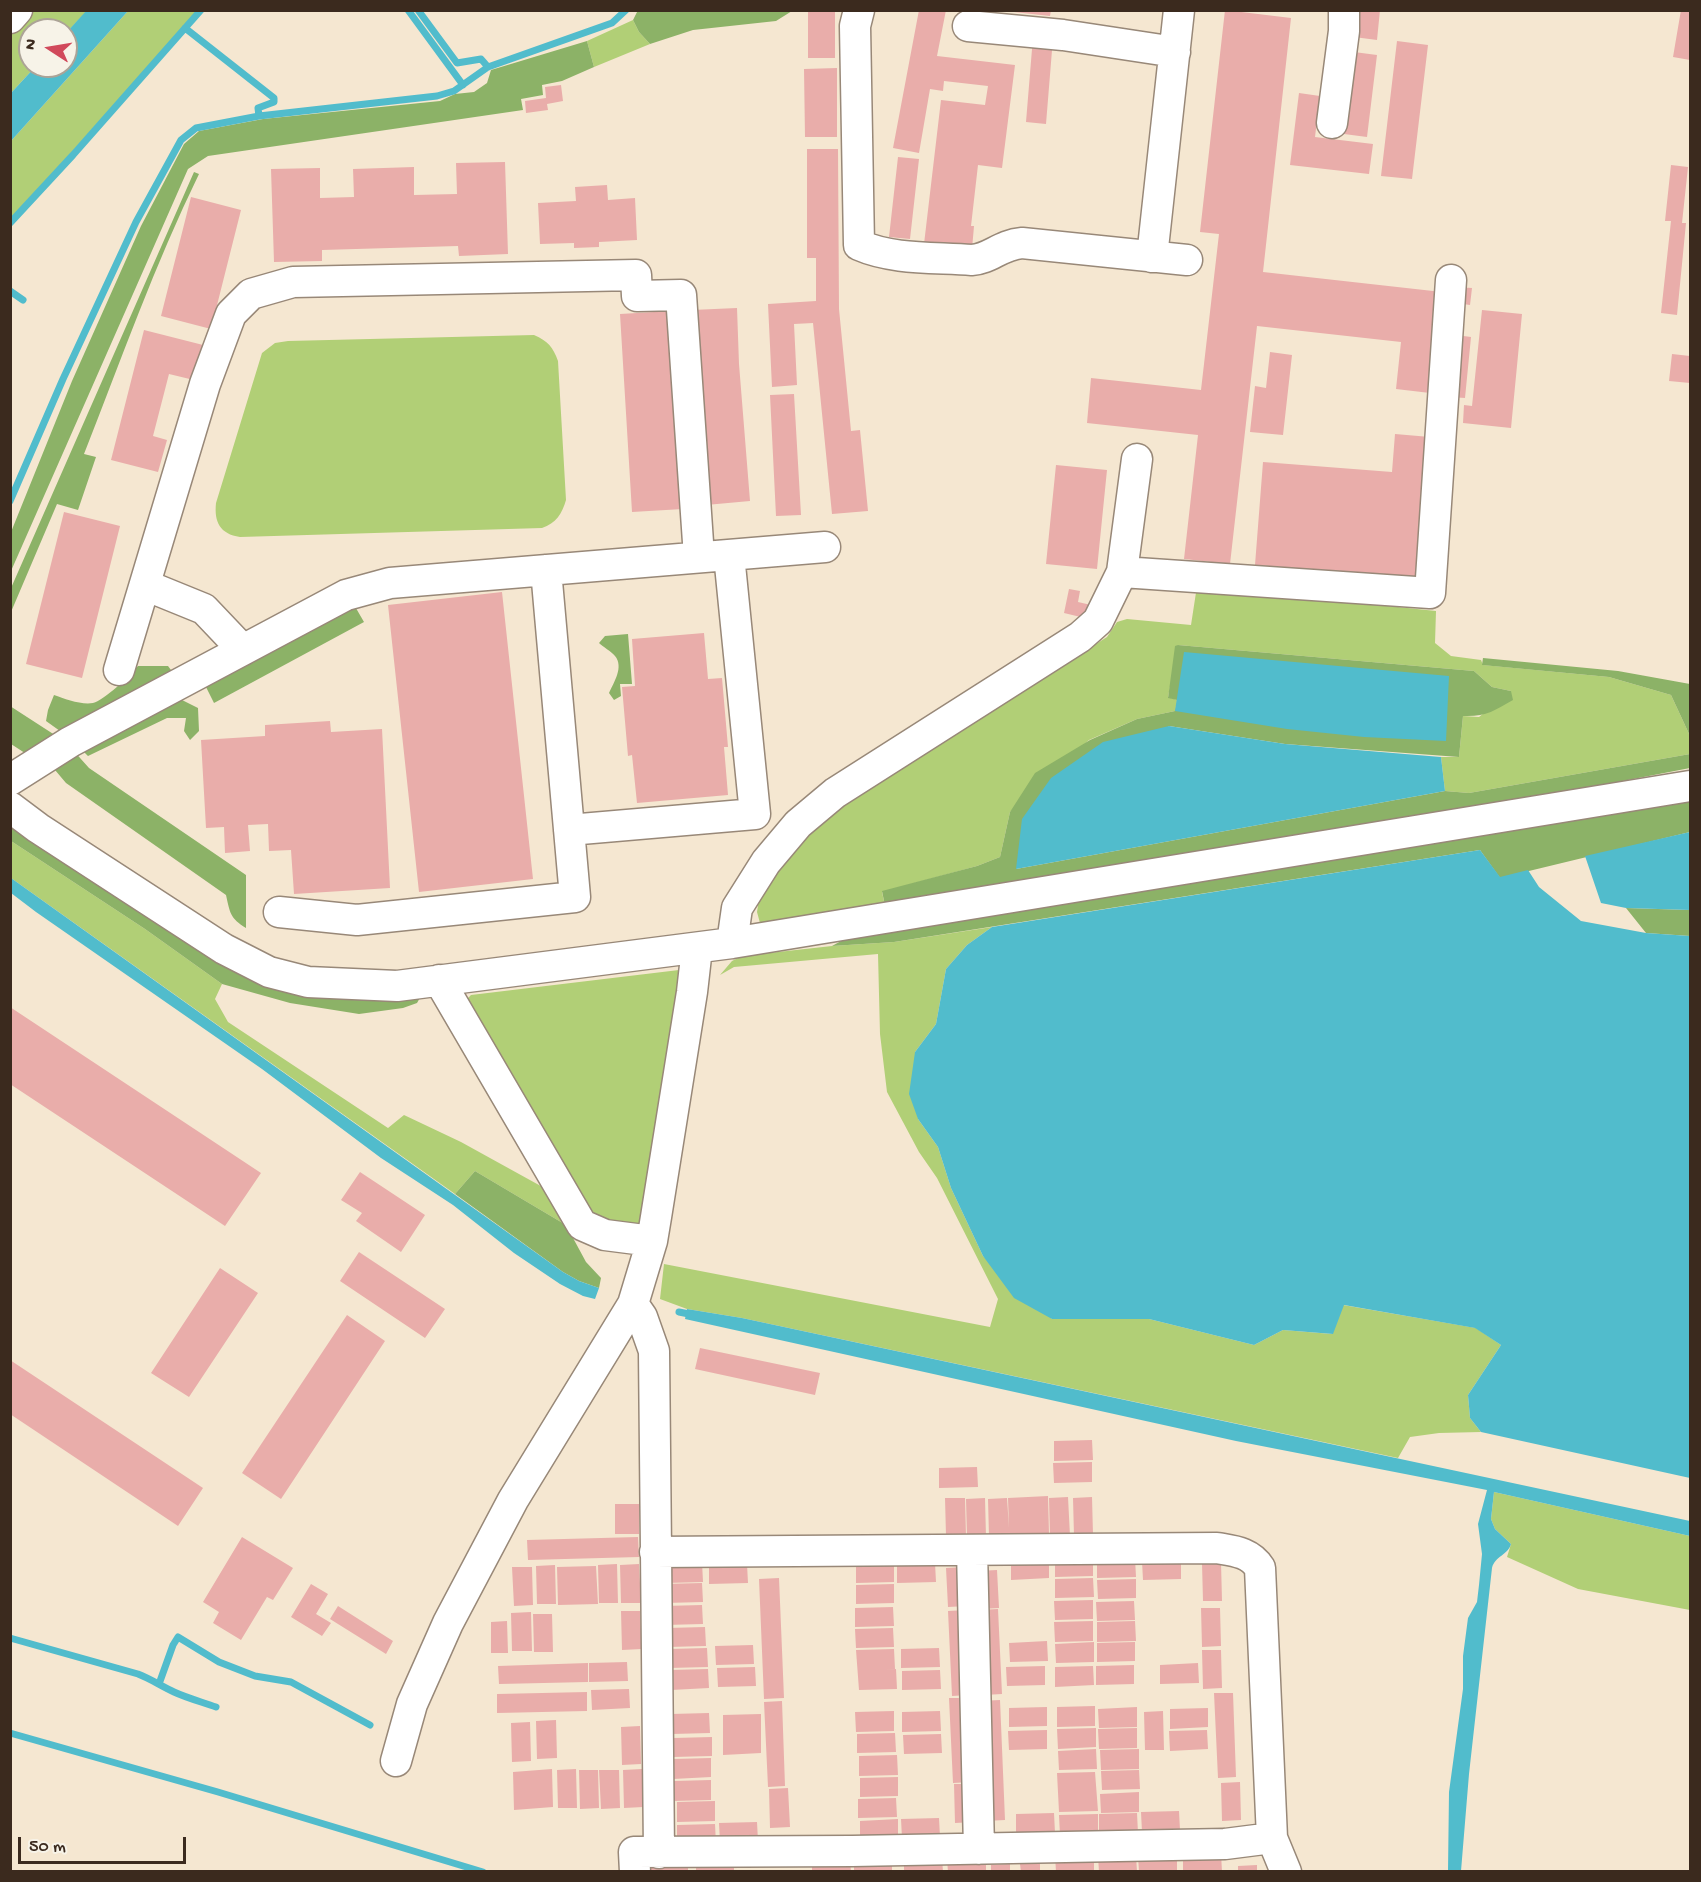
<!DOCTYPE html>
<html>
<head>
<meta charset="utf-8">
<style>
  body { margin:0 }
  #map { position:relative; width:1701px; height:1882px; overflow:hidden; background:#f5e7d1; font-family:"Gochi Hand",sans-serif }
  canvas { display:block }
  .frame { position:absolute; inset:0; border:12px solid #3b2a1e; pointer-events:none }
  .north { position:absolute; left:18px; top:18px; width:60px; height:60px; box-sizing:border-box; background:#f7f3e8; border:2px solid #aca397; border-radius:50%; rotate:282deg; font-size:16px; font-weight:700; line-height:24px; text-align:center; color:#3b2a1e }
  .north::after { content:''; display:block; margin:auto; width:21px; height:27px; background:#d1495b; clip-path:polygon(50% 0,100% 100%,50% 72%,0 100%) }
  .scale { position:absolute; left:18px; top:1837px; width:168px; height:27px; box-sizing:border-box; border:3px solid #3b2a1e; border-top:0; padding-left:8px; font-size:18px; line-height:21px; white-space:nowrap; color:#3b2a1e; -webkit-text-stroke:4px #f7f3e8; paint-order:stroke }
</style>
</head>
<body>
<div id="map">
<canvas width="1701" height="1882"></canvas>
<div class="frame"></div>
<div class="north">N</div>
<div class="scale">50 m</div>
</div>
<script>
const context = document.querySelector('canvas').getContext('2d');
context.lineJoin = 'round';
function fillPath(path, color) { context.fillStyle = color; context.fill(path, 'evenodd'); }
function strokePath(path, color, width, dash) { context.strokeStyle = color; context.lineWidth = width; context.lineCap = dash ? 'butt' : 'round'; context.setLineDash(dash || []); context.stroke(path); }
const green = new Path2D(`
  M34,11h53l-21,22v-3h-36v36h6l-25,27 -1,-57z
  M128,11h70l-127,142 -60,65v-77z
  M633,20l6,12 11,12 -56,23 -7,-26z
  M534,335c14,6 19,12 24,26l8,139c-4,14 -10,23 -24,28l-302,9c-20,-3 -26,-15 -24,-34l46,-150 13,-10 13,-2z
  M1197,586l239,25 -1,32 16,13 30,4 2,5 126,12 62,18 19,41v18l-221,39 -24,-2 -4,-34h18l4,-41 16,1 32,-26 -19,-4 -18,-16 -296,-26 -10,52 9,3 -2,11 -38,8 -48,21 -79,72 -10,45 -23,9 -95,26 3,14 -113,20 -12,-3 -3,-11 3,-20 60,-73 287,-182 10,-15 10,-3 64,6z
  M11,841l134,88 77,55 -7,15 13,23 160,106 16,-13 57,27 87,48 18,35 -91,-54 -20,23 -444,-316z
  M992,927l-25,18 -21,24 -10,55 -21,28 3,67 20,28 13,41 32,68 69,63h97l105,26 29,-15 49,4 11,-29 133,23 25,17 -33,50 2,23 11,14 -42,1 -29,4 -12,21 -656,-140 -55,-9 -27,-10 4,-35 326,63 8,-28 -61,-121 -18,-26 -32,-60 -7,-58 -2,-80 -144,13 -14,8 12,-14 10,-5 90,-10 62,-4z
  M679,970l4,14 -43,240 -45,1 -131,-223 7,-7z
  M1494,1492l196,44v74l-112,-21 -71,-32 4,-13 -16,-15 -4,-10z`);
const forest = new Path2D(`
  M638,10h154v1l-16,10 -83,9 -43,14 -11,-12 -6,-12z
  M587,41l7,26 -32,14 -20,4 1,10 -22,4 2,11 -315,46 -20,13 -177,402v-39l61,-151 69,-155 43,-82 15,-13 64,-12 177,-18 15,-7 19,-2 13,-9 4,-13z
  M194,172l5,2c-44,90 -78,186 -115,280l12,3 -18,53 -21,-6 -46,108v-24z
  M353,603l11,19 -150,81 -10,-20z
  M628,634l4,50h-12l1,12 -7,4 -5,-7c5,-11 15,-26 6,-37 -4,-5 -12,-9 -16,-13l6,-7z
  M1178,645l296,26 18,16 19,4 2,9c-19,11 -28,17 -50,16l-4,41 -174,-13 -116,-18 -153,143 429,-78 24,2 221,-39v14l-227,44 -427,70 -17,-1 -134,25 -3,-15 95,-25 23,-9 10,-45 25,-39 55,-33 47,-21 38,-8 2,-11 -9,-2 7,-52z
  M1483,658l135,13 72,13v52l-19,-41 -62,-18 -127,-12z
  M138,666h30l6,8 -107,62 -21,-15 2,-11 6,-15c11,4 27,10 39,8 12,-3 36,-27 45,-37z
  M178,698l20,10 1,23 -9,9 -6,-9 2,-13h-19l-79,38 -10,-10z
  M10,706l51,33 -30,18 -20,-13z
  M72,749l17,19 157,107v53c-16,-10 -16,-15 -20,-33l-160,-112 -11,-13 -2,-6z
  M1690,796v36l-190,46 -20,-28 -586,92 -62,4 20,-11z
  M10,820l294,173 48,7 69,-4 -4,7 -14,5 -44,6 -69,-11 -68,-19 -77,-55 -134,-88z
  M1626,908l64,2v26l-44,-3z
  M475,1171l91,54 20,37 15,16 -2,10 -20,-7 -16,-9 -108,-78z`);
const water = new Path2D(`
  M87,10l41,1 -117,130v-48l25,-27h30v-33z
  M1184,652l265,24 -3,65 -82,-4 -77,-8 -112,-18z
  M1169,726l116,18 156,13 4,34 -429,78 6,-50 29,-41 52,-36z
  M1690,832v78l-64,-2 -25,-5 -16,-47z
  M1480,850l20,27 28,-7 11,17 42,34 65,12 44,3v542l-209,-46 -11,-14 -2,-23 33,-50 -26,-17 -131,-23 -11,29 -50,-4 -29,15 -105,-26h-97l-38,-21 -31,-42 -32,-68 -13,-41 -20,-28 -9,-25 6,-42 21,-28 10,-55 21,-24 25,-18z
  M11,878l552,394 16,9 20,7 -4,11 -12,-3 -23,-12 -46,-31 -61,-48 -72,-47 -119,-89 -226,-157 -25,-19z
  M687,1309l55,9 948,203v15l-196,-44 -3,27 4,10 16,15c-3,11 -16,12 -19,24l-23,206 -8,97h-13l1,-79 14,-103v-33l5,-38 9,-16 2,-17 3,-31 -4,-30 9,-34 -251,-49 -551,-122z`);
const stream = new Path2D(`
  M408,10l55,75
  M418,10l39,53 24,-4 7,8
  M185,28l89,70v4l-16,6 1,8
  M10,223l63,-68 128,-145
  M10,291l13,9
  M10,501l53,-122 73,-157 45,-82 15,-12 63,-12 178,-20 17,-5 34,-24 124,-44 14,-13
  M679,1312l15,3
  M10,1638l128,36c13,5 23,12 36,18 13,6 28,10 42,15
  M159,1684l14,-39 5,-8 41,25 36,14 36,6 79,43
  M10,1733l208,59 265,80`);
const building = new Path2D(`
  M808,10h27v48h-27z
  M919,10h27l-9,46 78,9 -13,103 -24,-3 -7,61h3l-2,23 -48,-5 17,-144 44,5 3,-19 -44,-5 -1,10 -13,-2 -11,64 -26,-5z
  M1014,10h37l-1,6 -36,-4z
  M1225,10l66,8 -28,254 179,20 -12,101 -34,-4 5,-47 -144,-16 -27,238 -46,-5 14,-124 -111,-12 4,-45 110,12 18,-156 -19,-2z
  M1357,10h23l-3,30 -23,-3z
  M1681,10h9v50l-17,-3z
  M1033,37l20,1 -7,86 -20,-2z
  M1397,41l31,4 -16,134 -31,-3z
  M1354,52l23,3 -10,82 -23,-3z
  M837,68v69h-32l-1,-68z
  M561,85l2,16 -16,3 1,6 -22,3 -1,-12 21,-3 -1,-11z
  M1299,93l21,3 -5,41 58,7 -4,30 -79,-9z
  M807,149h31l1,160 12,122 9,-1 8,81 -36,3 -19,-191 -19,1 3,61 -25,2 -4,-83 48,-3v-43h-9z
  M898,157l21,2 -9,80 -21,-2z
  M505,162l3,92 -49,2 -1,-10 -136,4v11l-48,1 -3,-93 49,-1v30l34,-1 -1,-28 61,-2v28l43,-1 -1,-31z
  M1671,165l17,2 -6,56h4l-9,92 -16,-2 10,-92h-6z
  M607,185l1,15 27,-2 2,42 -38,2v5l-25,1v-5l-34,1 -2,-41 38,-2 -1,-14z
  M191,197l50,13 -30,119 -50,-13z
  M1457,287l15,1 -2,17 -14,-2z
  M737,308l2,56 11,137 -44,4 -14,-195z
  M1482,310l40,4 -11,114 -48,-5 1,-18 8,1z
  M671,311l12,198 -51,3 -12,-198z
  M144,330l63,16 -9,35 -29,-7 -16,62 14,4 -9,32 -47,-12z
  M1456,335l15,2 -6,61 -15,-1z
  M1270,352l22,3 -9,80 -33,-3 5,-46 11,2z
  M1672,354l18,2v27l-21,-2z
  M794,394l7,121 -25,1 -6,-121z
  M1395,434l35,3 -11,141 -164,-13 8,-103 129,10z
  M1056,465l51,5 -10,99 -51,-5z
  M64,512l56,14 -38,152 -56,-14z
  M1069,589l11,2 -2,11 13,3 -2,14 -25,-6z
  M502,592l31,287 -114,13 -31,-287z
  M704,633l4,46 14,-1 6,69h-4l4,48 -91,8 -5,-48 -4,1 -6,-69 13,-1 -3,-47z
  M330,721l1,11 51,-3 8,159 -96,6 -3,-44 -22,1 -1,-27 -20,1 2,26 -25,2 -1,-26 -18,1 -5,-88 64,-4v-11z
  M10,1007l251,166 -36,53 -215,-142z
  M360,1172l65,43 -24,37 -45,-31 6,-8 -21,-13z
  M359,1252l86,57 -20,29 -85,-57z
  M220,1268l38,25 -69,104 -38,-24z
  M347,1315l38,26 -104,158 -39,-26z
  M700,1348l120,25 -5,22 -120,-26z
  M10,1360l193,128 -25,38 -168,-112z
  M1092,1440l1,20 -39,1v-20z
  M1092,1462v20l-38,1 -1,-20z
  M977,1467l1,20 -39,1v-20z
  M1048,1496l1,38 -60,3 -1,-38 19,-1 2,30 -1,-30z
  M1068,1497l2,39h-20l-1,-38z
  M1092,1497l1,38 -19,1 -1,-38z
  M945,1498h20l1,38h-20z
  M985,1498l1,39h-19l-1,-38z
  M615,1504h24v30h-24z
  M242,1537l51,31 -20,32 -6,-3 -26,43 -28,-17 6,-11 -16,-10z
  M638,1537l1,20 -111,3 -1,-20z
  M1093,1556v20l-38,1v-20z
  M1135,1558l1,19 -39,1v-19z
  M1049,1559v19l-38,2v-20z
  M1181,1559v20l-38,1 -1,-19z
  M702,1562l1,20 -38,1 -1,-20z
  M894,1562v20l-38,1v-20z
  M1221,1562l1,39h-19l-1,-38z
  M935,1563l1,19 -39,1v-19z
  M617,1564l1,39h-19l-1,-38z
  M639,1564l2,39h-20l-1,-38z
  M747,1564l1,19 -39,1v-19z
  M555,1565l1,39h-19l-1,-38z
  M596,1566l2,38 -40,1 -1,-38z
  M512,1567h20l1,38 -19,1z
  M965,1567l2,39 -19,1 -2,-39z
  M997,1570l2,38 -19,1 -2,-38z
  M779,1578l5,120 -20,1 -5,-120z
  M1093,1578l1,19 -39,1v-19z
  M1136,1579v19l-38,1 -1,-19z
  M702,1583l1,19 -38,1 -1,-19z
  M311,1584l17,10 -12,20 15,9 -9,13 -31,-19z
  M894,1584v19l-38,1v-19z
  M1093,1600v19l-38,1 -1,-19z
  M1134,1601l1,19 -38,1 -1,-19z
  M702,1605l1,19 -38,1 -1,-19z
  M338,1606l55,35 -7,13 -56,-35z
  M893,1607l1,19 -39,1v-19z
  M1201,1608h19l1,38 -19,1z
  M998,1609l4,85 -18,1 -4,-85z
  M966,1610l3,85 -17,1 -4,-85z
  M621,1611h19l2,38 -20,1z
  M531,1612l1,39h-20l-1,-38z
  M533,1614h19l1,38h-19z
  M507,1621l1,32h-17v-31z
  M1093,1621v20l-38,1 -1,-20z
  M1135,1621l1,20 -39,1v-20z
  M705,1627l1,19 -38,1 -1,-19z
  M893,1628l1,19 -38,1 -1,-19z
  M1047,1641l1,20 -38,1 -1,-19z
  M1094,1642v20l-38,1 -1,-19z
  M1135,1642v19l-38,1v-19z
  M753,1645l1,19 -38,1 -1,-19z
  M707,1648l1,19 -39,1v-19z
  M939,1648l1,19 -39,1v-19z
  M894,1649l1,20 -15,1 16,-1 1,20 -38,1 -3,-40z
  M1202,1650h19l1,38 -19,1z
  M627,1662l1,19 -39,1v-19z
  M588,1663v19l-89,2 -1,-18z
  M1198,1663l1,20 -39,1v-19z
  M1134,1665v19l-38,1v-19z
  M1045,1666v19l-38,1 -1,-19z
  M1093,1666l1,19 -39,2v-20z
  M755,1667l1,19 -38,1 -1,-19z
  M708,1669l1,19 -38,2 -1,-20z
  M940,1670l1,19 -39,1v-19z
  M629,1689l1,19 -38,2 -1,-20z
  M587,1692v19l-90,2v-19z
  M1214,1693h19l3,84 -18,1z
  M949,1698h19l3,84 -18,1z
  M1000,1700l5,120 -20,1 -5,-120z
  M782,1701l3,85 -17,1 -4,-85z
  M1095,1706v20l-38,1v-20z
  M1047,1707v19l-38,1v-19z
  M1137,1707v20l-38,1 -1,-19z
  M1208,1708v19l-38,2v-20z
  M894,1711v20l-38,1 -1,-20z
  M940,1711l1,20 -39,1v-20z
  M1163,1711l1,39h-19l-1,-38z
  M709,1713l1,20 -38,1 -1,-20z
  M761,1714v39l-38,2v-40z
  M556,1720l1,38 -20,1 -1,-38z
  M530,1722l1,39 -19,1 -1,-39z
  M640,1726l1,38 -19,1 -1,-38z
  M1096,1728v19l-38,2 -1,-20z
  M1137,1728v20l-38,1 -1,-20z
  M1047,1730v19l-38,1 -1,-19z
  M1207,1730l1,19 -38,2 -1,-20z
  M895,1733l1,19 -39,1v-19z
  M941,1734l1,19 -38,1 -1,-19z
  M712,1737v19l-39,1v-19z
  M1096,1749l1,20 -38,1 -1,-19z
  M1139,1749v20l-38,1 -1,-20z
  M897,1755l1,20 -39,1v-20z
  M711,1758v19l-38,2v-20z
  M552,1769l1,38 -39,3 -1,-38z
  M576,1769l1,39h-19l-1,-38z
  M642,1769l1,38 -19,1 -1,-38z
  M579,1770h19l1,38 -19,1z
  M599,1770h20l1,38 -19,1z
  M1139,1770l1,19 -38,1 -1,-19z
  M1095,1772l3,39 -39,1 -2,-39z
  M898,1777v19l-38,1v-19z
  M711,1780v20l-38,1v-20z
  M1240,1782l1,38 -19,1 -1,-38z
  M954,1784h19l1,38 -19,1z
  M788,1788l2,39 -20,1 -1,-39z
  M1139,1792v20l-38,1 -1,-19z
  M896,1798l1,19 -39,1v-19z
  M715,1801v20l-38,1v-20z
  M1179,1811l1,19 -38,2 -1,-20z
  M1054,1813l1,20 -39,1v-20z
  M1137,1813l1,20 -39,1v-20z
  M1098,1814v20l-38,1 -1,-20z
  M939,1818l1,19 -38,1 -1,-19z
  M898,1819v20l-38,1v-19z
  M757,1822l1,19 -38,1 -1,-19z
  M715,1824l1,20 -39,1v-20z
  M1221,1853l1,19h-39v-18z
  M1094,1854v18h-38l-1,-17z
  M1136,1855l1,17h-38l-1,-16z
  M1177,1855v17h-38l-1,-16z
  M942,1858l1,14h-39v-12z
  M986,1858v14h-38l-1,-13z
  M892,1859v13h-38v-12z
  M850,1860l1,12h-39v-11z
  M734,1864v8h-38v-6z
  M1010,1864v8h-19v-7z
  M1020,1864h20v8h-19z
  M688,1865v7h-38v-6z
  M1257,1865v7h-19v-6z`);
const minor = new Path2D(`
  M859,10l-4,16 4,219c34,15 76,12 113,15 18,-1 28,-15 50,-17l165,17
  M10,18l7,-8
  M968,26l95,9 112,17
  M1332,123l12,-92v-21
  M1152,257l27,-247
  M1122,572l308,21 21,-313
  M145,585l59,24 39,41
  M119,670l86,-286 26,-70 20,-20 42,-12 343,-7 1,21 44,-1 18,262
  M10,780l60,-38 276,-147 44,-12 435,-36
  M10,807l28,21 186,121 45,23 39,10 89,4 335,-43 958,-157
  M569,830l186,-16 -26,-259
  M279,912l78,8 218,-23 -29,-327
  M732,943l5,-35 29,-46 32,-38 37,-31 245,-156 18,-16 24,-49 15,-113
  M439,980l143,245 23,10 47,6
  M633,1304l9,13 12,34 5,502
  M972,1550l7,299
  M655,1552l562,-4c17,3 33,4 43,20l12,270 14,34
  M396,1761l16,-57 36,-81 65,-123 120,-196 19,-63 4,-24 36,-225 5,-44
  M635,1872l-1,-20 218,-1 373,-7 47,-6`);
fillPath(green, '#b1cf76');
fillPath(forest, '#8cb267');
fillPath(water, '#51bccc');
strokePath(stream, '#51bccc', 7);
fillPath(building, '#e9adaa');
strokePath(minor, '#988878', 33);
strokePath(minor, '#fff', 30);
</script>
</body>
</html>
